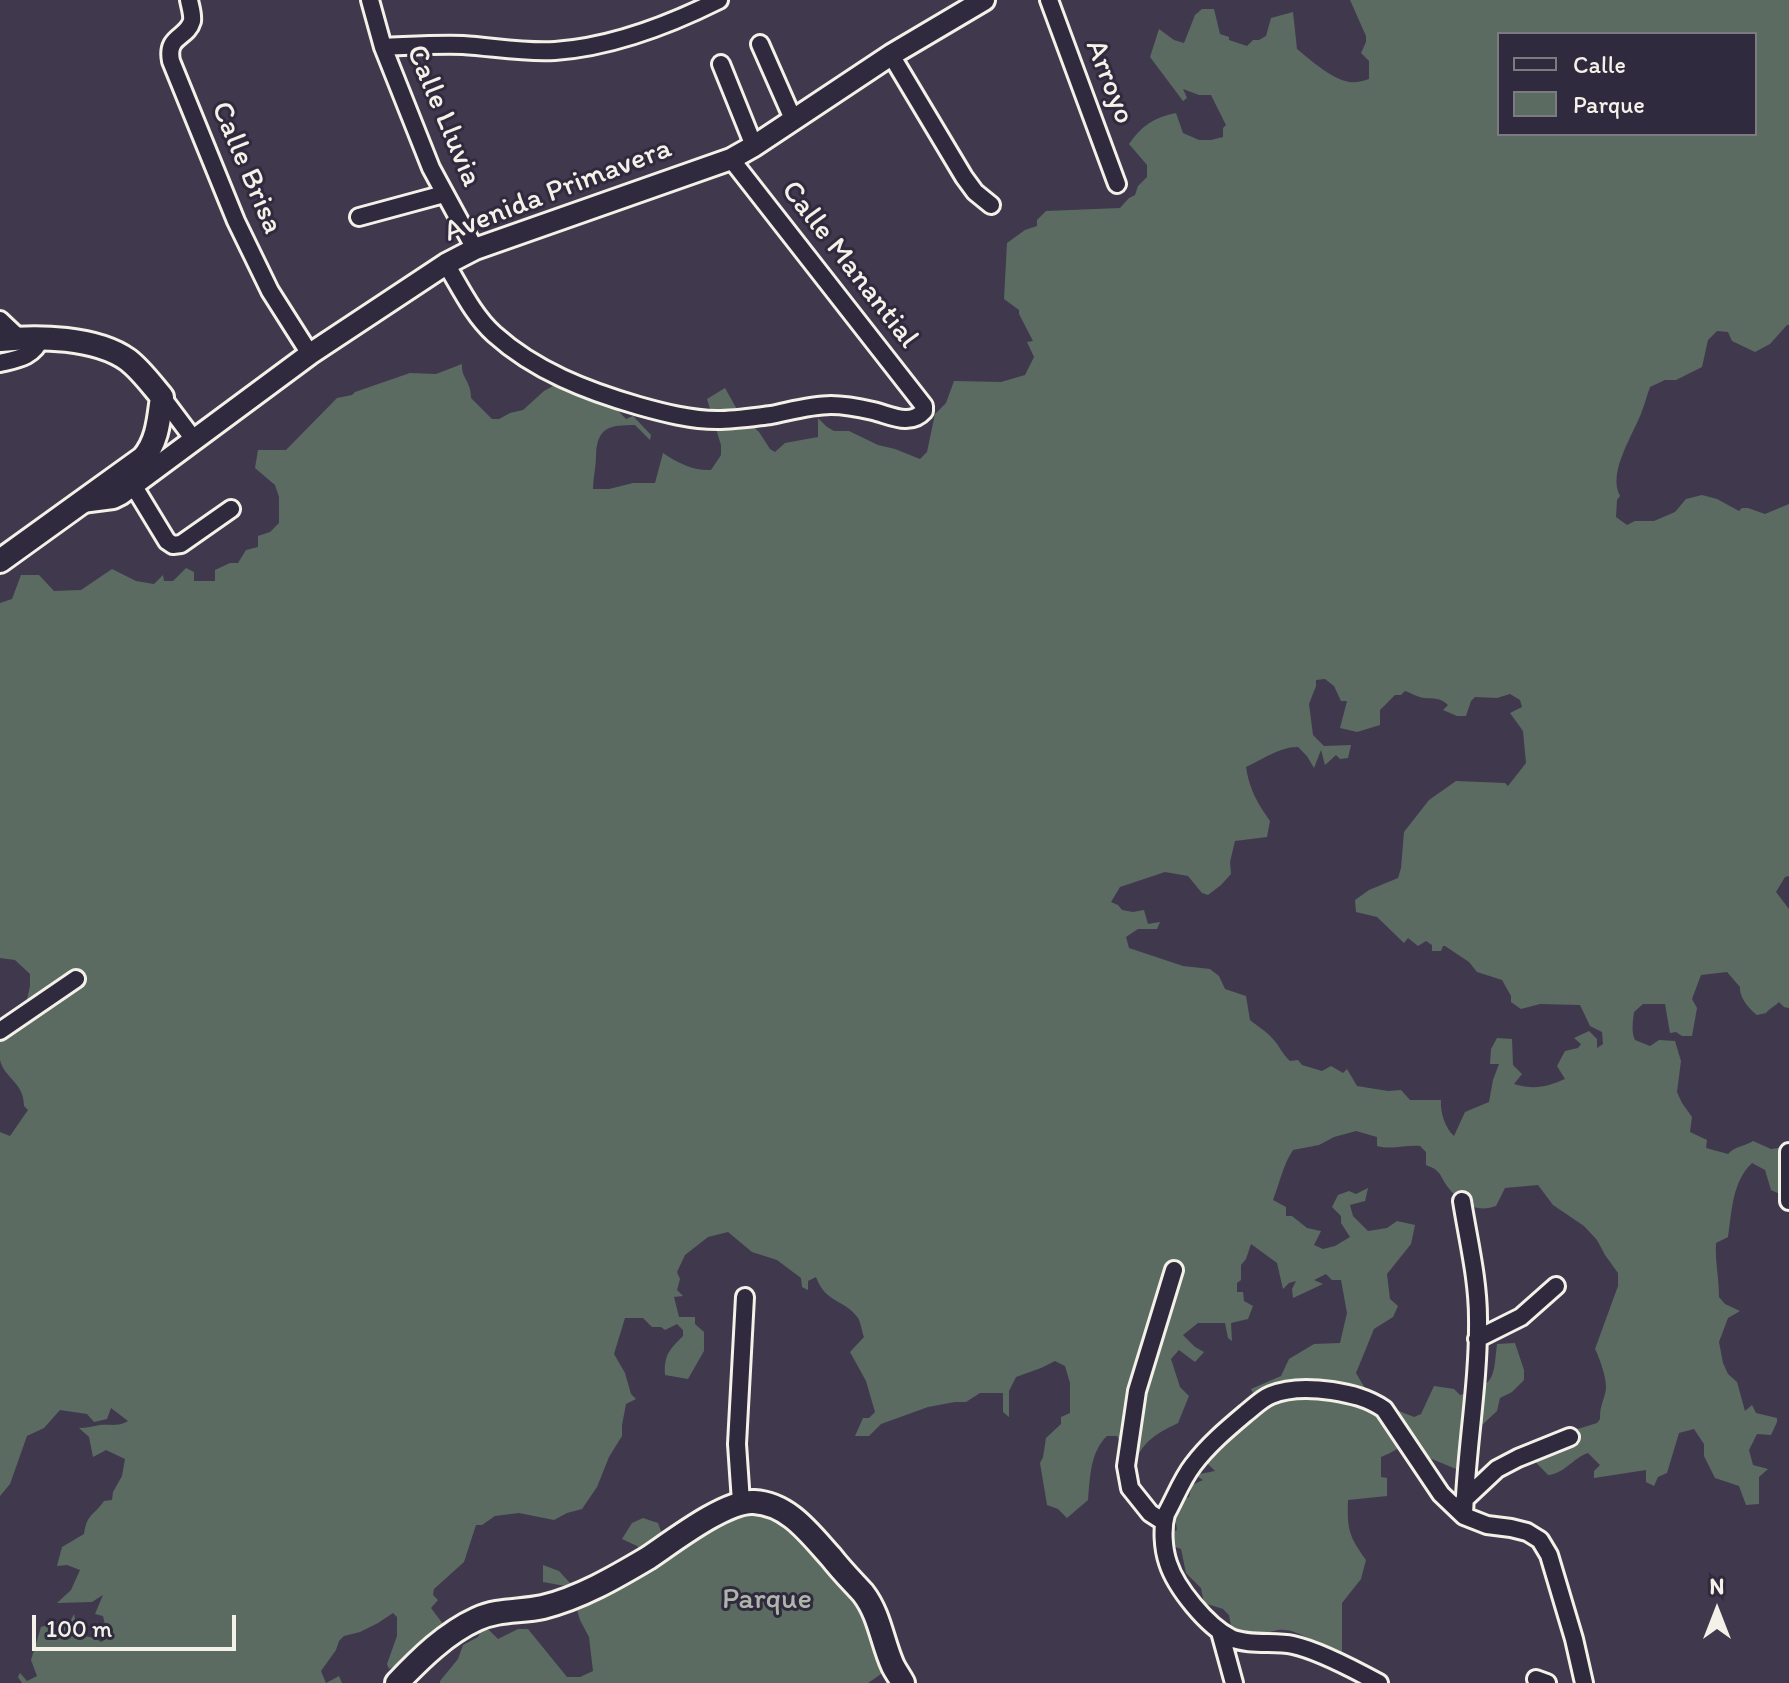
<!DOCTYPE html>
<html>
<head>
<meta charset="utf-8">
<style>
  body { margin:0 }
  #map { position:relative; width:1789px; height:1683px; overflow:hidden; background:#40394e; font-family:Itim,sans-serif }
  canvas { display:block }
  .legend { position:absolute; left:1497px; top:32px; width:260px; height:104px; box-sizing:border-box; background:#2f2a3d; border:2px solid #7e7a81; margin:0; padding:10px 14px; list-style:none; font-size:24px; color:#f4f1e8 }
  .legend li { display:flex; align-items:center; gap:16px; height:40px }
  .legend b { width:40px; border:2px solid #7e7a81 }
  .north { position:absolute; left:1677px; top:1571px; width:80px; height:80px; -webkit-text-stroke:6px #2f2a3d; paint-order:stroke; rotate:0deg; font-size:22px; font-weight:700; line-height:32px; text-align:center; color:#f4f1e8 }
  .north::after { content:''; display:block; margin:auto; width:28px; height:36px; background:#f4f1e8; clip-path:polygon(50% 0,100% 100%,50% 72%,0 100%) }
  .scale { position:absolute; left:32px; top:1615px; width:204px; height:36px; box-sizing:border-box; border:4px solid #f4f1e8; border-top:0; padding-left:10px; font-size:24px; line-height:28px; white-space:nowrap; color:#f4f1e8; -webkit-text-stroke:6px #2f2a3d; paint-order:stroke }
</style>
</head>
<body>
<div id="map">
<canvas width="1789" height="1683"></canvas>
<ul class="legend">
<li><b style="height:10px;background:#2f2a3d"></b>Calle</li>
<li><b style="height:22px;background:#5b6b61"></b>Parque</li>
</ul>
<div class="north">N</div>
<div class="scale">100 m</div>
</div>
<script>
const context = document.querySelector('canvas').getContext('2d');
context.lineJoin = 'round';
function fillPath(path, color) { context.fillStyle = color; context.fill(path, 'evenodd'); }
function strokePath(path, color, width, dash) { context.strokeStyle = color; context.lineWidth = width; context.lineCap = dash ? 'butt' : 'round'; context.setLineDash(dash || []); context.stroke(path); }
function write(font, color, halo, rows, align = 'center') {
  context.font = font + ' Itim,sans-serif'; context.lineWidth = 6; context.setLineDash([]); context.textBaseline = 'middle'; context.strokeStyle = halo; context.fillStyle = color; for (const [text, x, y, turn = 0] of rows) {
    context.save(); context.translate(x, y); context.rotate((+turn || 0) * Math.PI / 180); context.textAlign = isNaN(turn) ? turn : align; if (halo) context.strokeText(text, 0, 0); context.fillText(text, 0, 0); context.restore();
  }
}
const green = new Path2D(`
  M1350,0h439v325h-2l-17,19 -15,8 -23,-11 -4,-9 -11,-1 -9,9 -6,27 -26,13h-11l-15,7c-3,8 -5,16 -8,24 -8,23 -35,61 -22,85l-3,4 -1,17 11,8 8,-4h19l21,-9 11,-13 16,-4 15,4 22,12 3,-3h6l17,6 24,-10v372l-4,1 -9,15 13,17v99l-5,-1 -5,-5c-4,4 -9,6 -13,11l-9,2c-8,-6 -18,-18 -17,-28l-13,-15 -26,3 -9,24 5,9 -5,28h-10l-6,-4 -6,1 -5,-29h-22l-9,8c-1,9 -3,20 1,28l15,6 9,-6 16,1 6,20 -4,31 5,11 10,14 -2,15 17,8 -1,8 22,6c7,-8 15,-7 25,-13l18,8 14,-2 4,51 -18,-8 -6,-20 -13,-7c-20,19 -20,48 -24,74l-12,6c-1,19 3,34 3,54l6,7 15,7 -12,7 -9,24 4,21 5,11 9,8 8,29 7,-6 4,8 21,5v4l-6,13 -14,-1 -8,16 4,15 15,4 -9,8v27l-13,1 -7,-19 -24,-8 -11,-22v-12l-10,-15 -15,4 -12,40 -9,4 -4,9 -8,-4v-12l-52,8v-7l6,-6 -12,-12c-15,5 -24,21 -40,22l-20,-21 40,-22 29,-9 3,-4c0,-12 2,-14 5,-25 4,-11 -5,-35 -10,-45l23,-63v-13l-13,-18 -8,-15 -13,-14 -31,-21 -15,-20 -33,3 -9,18c-21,8 -39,-5 -51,-23 -1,-1 -5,-10 -7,-11 -3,-4 -8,-5 -12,-7v-13l-6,-6c-15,-1 -28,4 -43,0v-9l-21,-6 -22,6 -15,8 -26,5c-10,15 -13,32 -20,50l13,7v9h6l15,12 14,3 -7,14 9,4 12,-3 15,-9 -9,-14v-7l-9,-9 6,-12 11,-4 7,3 12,-6 -3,13 -15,4 3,11 15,15 19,-3 10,-7 18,4 -4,19 -24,30 3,25 8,7 -5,11 -19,12 -18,44 10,17 11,5 22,16 15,6 7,-3 13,-28 20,3 6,6c36,-11 33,-16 37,-51l18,-1 9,27v10l-12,12 -12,6 -3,13 -15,14 -21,46 -34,-14 -6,-12 -6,-6 -25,14 -9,4v20l6,1v18l-39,4c-1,30 1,36 18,60l-5,19 -19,24v52c-20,-6 -44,-28 -64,-25 -12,2 -25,9 -36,13l-10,-12 -3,-16 -6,-6 -19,-6 -3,-15 -15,-15 -5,-24 -16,-6 4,-9 8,-4 -4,-26 16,-7 3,-12 11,-5 -8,-5 20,-4 -8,-8 10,-32 40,-30 -6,-12 30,-13 8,-17 25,-15 26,-1 7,-30 -6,-33h-9l-6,-6 -12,6 9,4 -30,14 -1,-9 4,-8 -7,2 -6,6 -6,-26 -26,-19 -5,15 -5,6v15l-4,3v9h6l1,9 9,5 -5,13 -17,4 1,18 -4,-3 -3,-15h-27l-15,12 12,12 9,5 -9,10 -16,-12 -8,9 9,28 9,9 -11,27c-18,9 -31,15 -41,34h-9l-11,-21h-10c-17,16 -17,42 -19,64l-21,18 -9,-9 -11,-4 -7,-42 3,-6 3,-19 15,-14v-7l9,-4v-30l-5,-17 -10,-5 -14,7 -25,9 -7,14v26l-6,-5v-19h-23l-14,9h-11l-27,5 -47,17 -12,12h-14l8,-18h6l6,-6 -9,-31 -16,-29 14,-15c-2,-5 -3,-14 -6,-19 -13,-19 -32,-14 -42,-41l-8,4v9l-6,-3 -1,-9 -24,-18 -25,-8 -24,-20 -20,5 -23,18 -8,17 3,7 -3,11 6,6 -9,1 5,20h16v7l9,8v19l-16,28 -23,-4c-1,-20 4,-25 18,-39v-6l-6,-6 -12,6 -4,-3h-9l-9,-9h-18l-11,36 11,19 6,21 5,5 -10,5 -4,21v11l-13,21 -12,30 -15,22 -15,4 -13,7 -35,-7 -24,3 -13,9h-6l-12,37 -30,27 -1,6 5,5 -7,8 12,16 -12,21 -42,24 -2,-5 10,-28v-19l-4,-4 -15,10 -18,9 -16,4 -5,5 -3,9 -15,21 5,12 13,-7 3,7h-320l-4,-6 2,-4 7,8 10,-5 -6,-16 10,-33 16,-5 12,2 5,-10 4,21 17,3 6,4 7,-4 -5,-22 -8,-2 8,-19 -11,7 -35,1 14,-13 9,-20 -13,-5 -10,1 5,-19 22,-13c3,-21 10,-18 20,-33l8,-1 1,-8 9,-16 3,-17 -19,-9 -13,7 -4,-20 -10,-9c8,0 14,-2 21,-3 11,-1 18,2 28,-4l-17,-13 -4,11 -13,3 -7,-8 -27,-4 -16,18 -17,8 -17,48 -10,12v-364l10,4 18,-26 -4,-4c0,-24 -20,-28 -24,-46 0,-8 0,-18 0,-26l23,-16 7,-32v-12l-15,-14 -15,-2v-355l12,-4 9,-24h18l15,16 27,-1 31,-21 24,12 18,3 9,-9 1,6h9l13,-13 8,4v9h21v-11l15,-7h8l8,-13 12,-3v-11l12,-4 9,-9v-26l-4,-12 -20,-17 3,-18h28l51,-52 15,-3 3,-3 55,-19 26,1 26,-10c-1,15 9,16 9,34l21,21h7l11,-6 13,-3 21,-19 16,-9 41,11 25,26 7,-3 18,19 -1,5 -15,-15c-26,0 -38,2 -39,31 0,11 -3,22 -3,33h16l24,-6h22l8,-30c15,10 30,18 48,17l10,-15v-10l-14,-46 18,-11 14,25 20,19 11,17 5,3 10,-9 33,-6v-19l9,9 7,4h15l29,14 17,4 25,10 7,-7 8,-38 11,-11 8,-22 47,1 24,-7 9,-18 -7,-15 6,-1 -14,-27v-4l-15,-11 3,-56 18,-13 12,-4v-6l9,-9 74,-3 9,-10 6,-3 3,-9 9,-9v-12l-18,-21c12,-18 26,-27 47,-31l7,20 16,7h12l12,-3v-9l3,-3 -15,-30h-12l-16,-6 4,9 -4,3 -33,-44 9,-28 15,11 10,3 11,-28 7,-6h12l6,25 9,3v3l18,6 6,-6h6l7,-4 5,-18 22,-6 4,37c15,12 33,29 52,33 7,1 14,-1 20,-3v-18l-8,-8 5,-11v-6zM1499,34h256v100h-256zM1325,679l9,7 7,15h6l-7,27 17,4 23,-7v-15l15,-15h6l4,-4c6,2 12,6 19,7 10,1 16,-1 24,7l-5,5 14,6h9l5,-15 4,-4 22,1 13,-4 10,6 2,7 -12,6 13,18 3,32 -18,23 -3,-3 -49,-2 -27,19 -25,32 -3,36 -3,10 -29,12 -14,10 1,12 21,5 27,26 4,-5 10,8 8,-5 6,4v6h9l2,-5h2l24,16 8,10 25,8 9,16v6l10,7 19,-5 40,1 10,21 12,6 1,12 -6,4v-9l-8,-8 -15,7 7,6 -3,4 -13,3 -8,15 8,13c-19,8 -30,11 -51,5l8,-10 -9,-9 -1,-26 -15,-1 -6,11 -1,15h9l-6,16 -4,22 -24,10 -11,24c-9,-8 -14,-24 -13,-36h-31l-9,-10 -13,1 -31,-5 -10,-17 -4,4 -12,-7 -9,5 -20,-6 -4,-5 -8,1c-8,-7 -10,-15 -18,-23 -6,-7 -15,-12 -22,-18l-4,-24 -21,-7 -6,-13 -9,-7 -27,-3 -54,-18 -3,-11 12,-8h19l3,-7 -12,2 -4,-14 -11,2 -11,-2 -4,-5 -7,-3 9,-15 45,-15 23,4 14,17 6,2 13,-10 10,-11 -1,-12 5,-21 32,-4 3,-16c-13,-18 -21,-33 -24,-54 15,-7 36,-21 52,-20l9,9 7,12 7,-18 4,15 11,-10 4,4 8,-1 3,-13 -27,1 -11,-11 -4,-31 7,-18v-6z
  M791,1501l89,105 11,55 -7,11 -16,11h-428v-2l18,-22 5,-14 15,-8 6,-12 14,14 20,-10h10l39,48h13l13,-6 -4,-34 -9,-17 -9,-31 -6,-3 -22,-4v-17l16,6 11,12h31l43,-30 -7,-7 -15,-7 10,-16 11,-5 15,5 6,17z`);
const minor = new Path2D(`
  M189,0c1,6 4,14 3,21 -5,18 -26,14 -21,40l65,160 34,70 40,63
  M370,0l13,47 48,121 44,81
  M1049,0l68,184
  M760,44l33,75
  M383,47c27,-1 53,-3 80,-2 31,2 61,8 92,6 56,-4 114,-26 164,-51
  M891,55l73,122 11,15 16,13
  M721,64l33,82
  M359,217l85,-23
  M446,264c14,23 27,51 48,70 41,37 93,57 145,72 25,7 52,14 78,14 18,0 37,-3 54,-5 20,-4 40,-10 60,-10 14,0 29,3 42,6 17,4 37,16 51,0v-5l-193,-247
  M0,320l19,18
  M0,363c17,-4 34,-6 41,-25
  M162,397l33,44
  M133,485l34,56 6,4 8,-1 50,-35
  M0,1031l76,-52
  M1789,1152v49
  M1462,1201c6,38 16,78 16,117 1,66 -12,132 -14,198
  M1477,1339l44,-22 35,-31
  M1464,1500l33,-31 21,-11 52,-21
  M741,1502l-4,-58 8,-147
  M1164,1522l-14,-9 -20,-25 -4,-22 11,-75 37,-121
  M1220,1632l14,51
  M1536,1679l11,4
  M1379,1683c-22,-12 -63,-33 -86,-38 -19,-4 -43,1 -62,-7 -24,-12 -55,-50 -63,-75 -5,-15 -6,-35 -2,-49 9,-16 16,-35 27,-49 15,-20 34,-36 53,-52 8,-6 15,-14 25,-18 19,-8 41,-7 61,-4 19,3 36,7 52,18l57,85 23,22 23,9 24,3 16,4 13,8 9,15 25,84 10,44`);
const tertiary = new Path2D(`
  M82,502l31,-4 8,-4 189,-140 136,-90 29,-15 256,-90 23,-13 137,-91 93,-55`);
const secondary = new Path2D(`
  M0,340c38,-4 96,-3 128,20 13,10 23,24 34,37 -3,21 -4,44 -19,61l-143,103
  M397,1683c23,-24 49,-50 80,-64 21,-10 44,-7 66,-12 37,-9 73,-30 105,-49 24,-16 78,-58 106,-56 35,2 56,32 77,55 10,13 21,24 32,36 17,22 19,49 30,73 3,6 7,11 10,17`);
const streetNames = [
  ["Arroyo",1109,82,69],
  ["Calle Lluvia",443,116,67],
  ["Calle Brisa",246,168,67],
  ["Avenida Primavera",558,191,-21],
  ["Calle Manantial",849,265,52]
];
const parkNames = [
  ["Parque",767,1600]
];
fillPath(green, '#5b6b61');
strokePath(minor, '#f4f1e8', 22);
strokePath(tertiary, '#f4f1e8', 26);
strokePath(secondary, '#f4f1e8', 28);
strokePath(minor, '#2f2a3d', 16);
strokePath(tertiary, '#2f2a3d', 20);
strokePath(secondary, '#2f2a3d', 22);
write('30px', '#f4f1e8', '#2f2a3d', streetNames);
write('30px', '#afb5ab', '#2f2a3d', parkNames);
</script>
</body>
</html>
